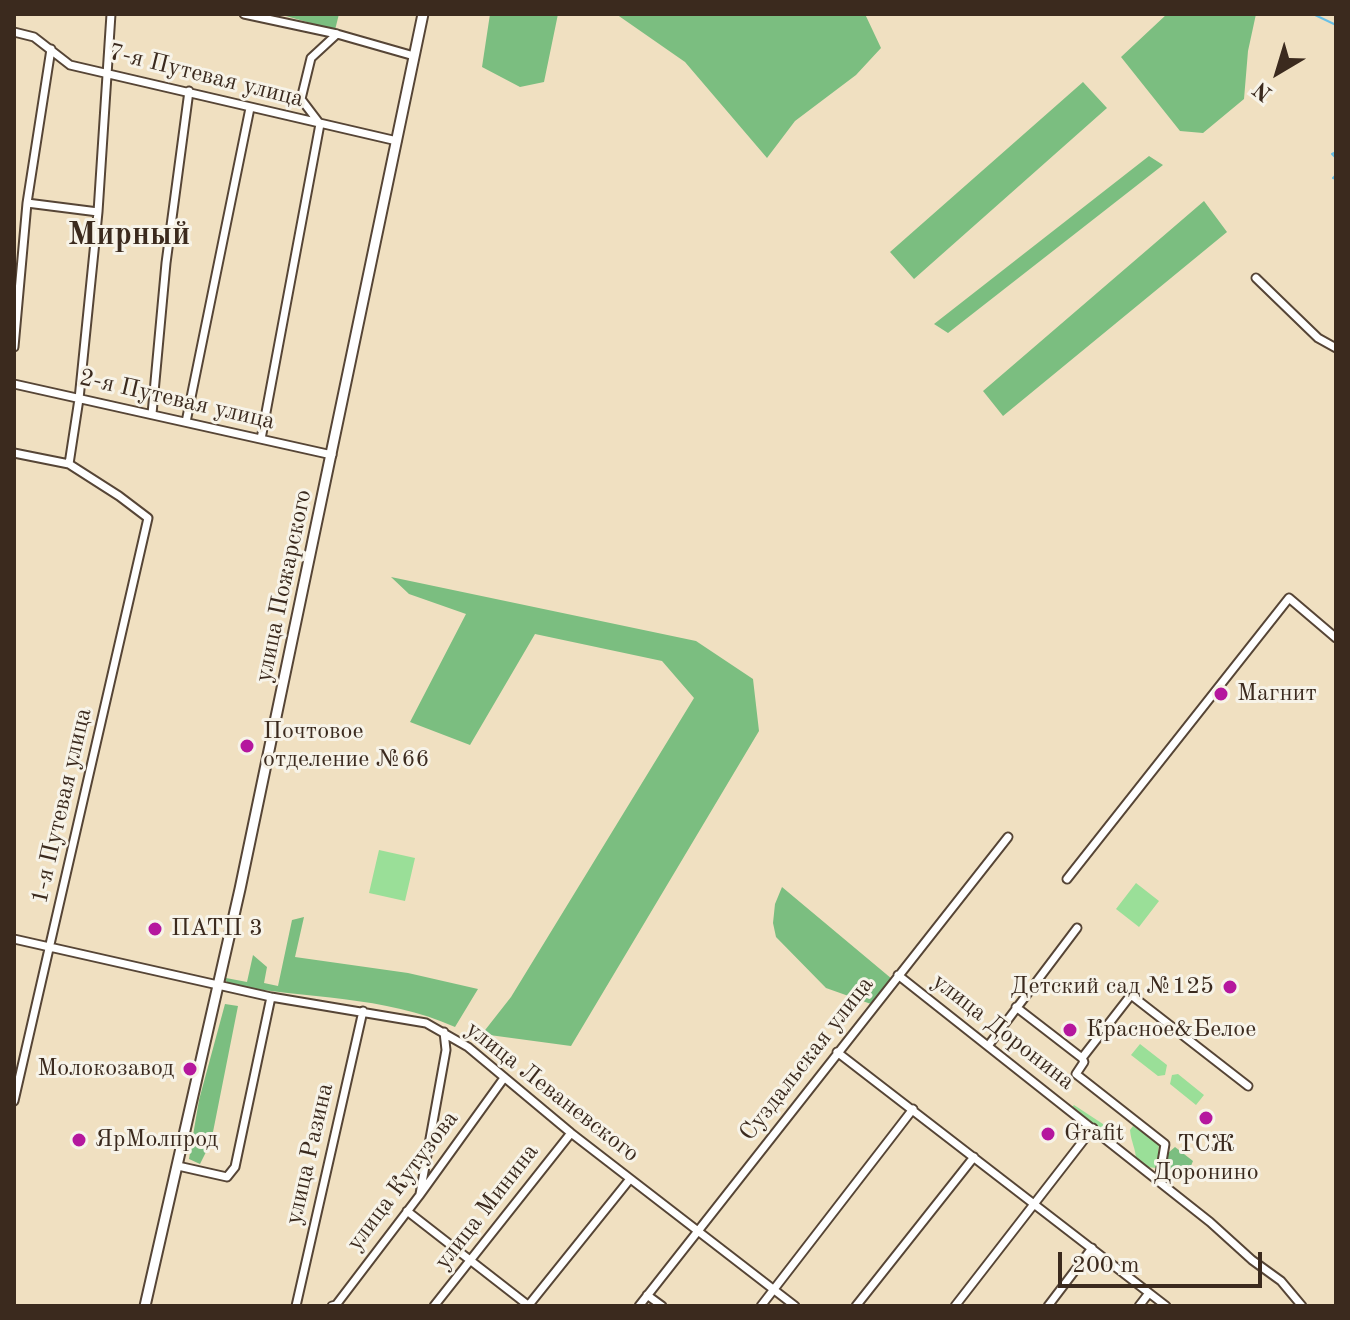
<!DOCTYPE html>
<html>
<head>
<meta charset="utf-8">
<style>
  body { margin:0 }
  #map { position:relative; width:1350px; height:1320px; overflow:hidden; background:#f0e0c1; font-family:"Old Standard TT",serif }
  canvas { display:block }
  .frame { position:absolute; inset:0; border:16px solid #3b2a1e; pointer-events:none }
  .north { position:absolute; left:1238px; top:32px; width:80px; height:80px; -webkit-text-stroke:6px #f7f3e8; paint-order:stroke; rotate:218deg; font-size:22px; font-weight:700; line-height:32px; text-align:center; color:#3b2a1e }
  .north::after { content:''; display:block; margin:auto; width:28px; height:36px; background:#3b2a1e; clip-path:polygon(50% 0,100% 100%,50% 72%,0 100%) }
  .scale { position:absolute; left:1058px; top:1252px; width:204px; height:36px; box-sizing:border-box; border:4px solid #3b2a1e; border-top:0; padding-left:10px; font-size:24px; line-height:28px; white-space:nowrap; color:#3b2a1e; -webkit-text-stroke:6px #f7f3e8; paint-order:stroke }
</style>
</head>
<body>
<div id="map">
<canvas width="1350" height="1320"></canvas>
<div class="frame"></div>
<div class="north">N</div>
<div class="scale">200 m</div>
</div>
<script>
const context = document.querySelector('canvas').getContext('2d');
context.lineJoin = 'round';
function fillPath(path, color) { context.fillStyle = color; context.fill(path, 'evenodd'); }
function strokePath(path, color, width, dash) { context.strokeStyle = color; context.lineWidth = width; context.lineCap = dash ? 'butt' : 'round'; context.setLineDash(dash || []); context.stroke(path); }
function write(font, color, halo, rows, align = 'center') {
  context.font = font + ' "Old Standard TT",serif'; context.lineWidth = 6; context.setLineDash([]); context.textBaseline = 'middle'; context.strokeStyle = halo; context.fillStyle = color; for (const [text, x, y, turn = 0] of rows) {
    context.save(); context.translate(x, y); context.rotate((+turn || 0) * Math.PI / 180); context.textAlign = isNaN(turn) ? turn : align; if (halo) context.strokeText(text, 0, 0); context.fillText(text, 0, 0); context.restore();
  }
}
const green = new Path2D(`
  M379,850l36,8 -10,43 -36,-8z
  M1136,883l23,18 -20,26 -23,-18z
  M1140,1044l27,21 -2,10 -7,1 -27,-21z
  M1178,1074l26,21 -8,10 -26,-21 2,-9z
  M1074,1105l32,21 4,-2 10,6 -1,5 -7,5 -41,-32z
  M1133,1126l26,17 -2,25 -11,-1 -10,-7c0,-11 -5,-18 -6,-30z`);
const forest = new Path2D(`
  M279,14h60l-4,16z
  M490,14h68l-14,68 -24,5 -38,-20z
  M616,14h249l16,34 -25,27 -61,46 -28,37 -82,-96z
  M1167,14h89l-8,37 -4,48 -41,34 -23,-2 -59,-74z
  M1083,82l24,26 -193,171 -24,-27z
  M1149,156l14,9 -215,168 -14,-9z
  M1204,201l23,31 -224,184 -20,-25z
  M391,577l305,64 57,38 6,52 -188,315 -89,-12 29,-37 183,-299 -32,-37 -127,-27 -65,111 -60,-23 56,-108 -57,-20z
  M782,887l110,92 -21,25 -45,-16 -50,-51 -3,-14 2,-19z
  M304,917l-9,40 113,16 70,16 -23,38c-71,-32 -149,-28 -224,-42l-5,-4v-3l21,4 6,-27 14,12 -3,16 14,3 14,-66z
  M225,1004l13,2 -27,136 -11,22 -11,-5 10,-59z
  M1175,1147l18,14 -7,17 -11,-1 -11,-7 4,-17z`);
const stream = new Path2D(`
  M1313,14l23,11
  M1336,152l-4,2 4,4
  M1336,175l-3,3 3,1`);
const minor = new Path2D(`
  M244,14l93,20 77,22
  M14,32l20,5 36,28 327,76
  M27,203l71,9
  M1256,278l62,60 18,10
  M14,347l13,-144 24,-154
  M14,384l318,71
  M152,414l14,-151 23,-172
  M186,422l64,-314
  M261,439l59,-315 -19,-25 10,-41 26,-24
  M14,453l55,11 50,32 29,22 -134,583
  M69,464l10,-65 19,-187 13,-198
  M1067,879l222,-281 47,40
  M14,939l257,58 155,26 42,24 103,86 224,173
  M898,975l312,247 42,38 29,21 21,25
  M1016,1007l66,51 49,-63 117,91
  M988,1046l89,-118
  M837,1052l329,254
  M1082,1058l2,4 -8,12 89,70 -6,36
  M178,1166l49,11 8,-10 36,-170
  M420,1194l26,-144 -2,-18
  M407,1211l122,95
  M647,1295l15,11
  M296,1306l67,-295
  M332,1306l4,-1 83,-109 85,-118
  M434,1306l137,-173
  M528,1306l102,-127
  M639,1306l369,-469
  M761,1306l152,-197
  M856,1306l118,-149
  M955,1306l138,-178
  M1048,1306l44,-58
  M1139,1306l10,-13`);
const tertiary = new Path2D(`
  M145,1306l95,-417 183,-875`);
const markers = [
  [1221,694,8,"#b5179e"],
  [247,746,8,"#b5179e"],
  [155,929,8,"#b5179e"],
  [1230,987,8,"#b5179e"],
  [1070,1030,8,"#b5179e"],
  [190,1069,8,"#b5179e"],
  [1206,1118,8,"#b5179e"],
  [1048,1134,8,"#b5179e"],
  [79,1140,8,"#b5179e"]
];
const streetNames = [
  ["7-я Путевая улица",206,76,14],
  ["2-я Путевая улица",177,400,13],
  ["улица Пожарского",284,586,-78],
  ["1-я Путевая улица",62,806,-77],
  ["улица Доронина",1003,1032,38],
  ["Суздальская улица",807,1059,-52],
  ["улица Леваневского",552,1092,38],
  ["улица Разина",310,1154,-77],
  ["улица Кутузова",403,1181,-53],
  ["улица Минина",487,1207,-52]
];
const poiNames = [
  ["Магнит",1237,694],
  ["Почтовое",263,732],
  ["отделение №66",263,760],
  ["ПАТП 3",171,929],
  ["Детский сад №125",1214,987,"right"],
  ["Красное&Белое",1086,1030],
  ["Молокозавод",174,1069,"right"],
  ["Grafit",1064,1134],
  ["ЯрМолпрод",95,1140],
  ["ТСЖ",1206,1145,"center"],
  ["Доронино",1206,1173,"center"]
];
const districtNames = [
  ["Мирный",129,236]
];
fillPath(green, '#9adf98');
fillPath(forest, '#7bbe80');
strokePath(stream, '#69c0e6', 2);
strokePath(minor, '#564536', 11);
strokePath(tertiary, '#564536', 13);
strokePath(minor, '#fff', 7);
strokePath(tertiary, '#fff', 9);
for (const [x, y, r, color] of markers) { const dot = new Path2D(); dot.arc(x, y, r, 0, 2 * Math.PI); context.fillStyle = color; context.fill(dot); strokePath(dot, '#f7f3e8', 3); }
write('24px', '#3b2a1e', '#f7f3e8', streetNames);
write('24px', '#3b2a1e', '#f7f3e8', poiNames, 'left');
write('bold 32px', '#3b2a1e', '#f7f3e8', districtNames);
</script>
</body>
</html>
